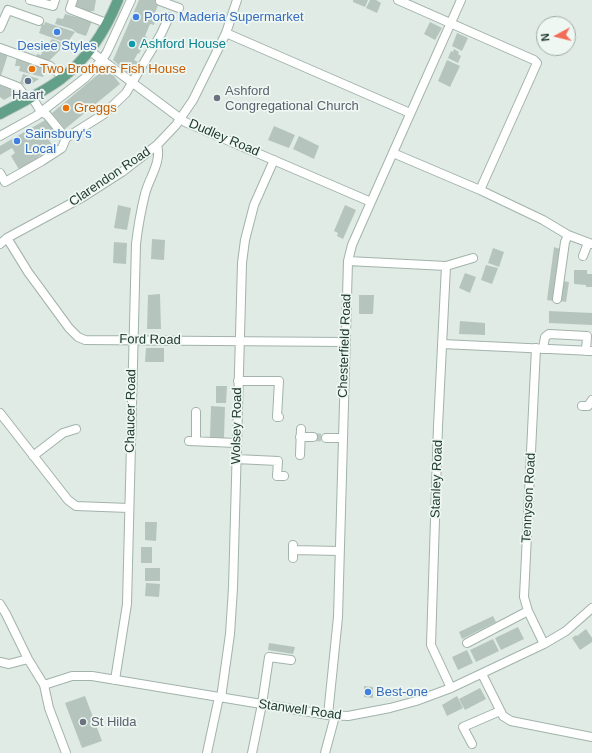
<!DOCTYPE html>
<html>
<head>
<meta charset="utf-8">
<style>
  body { margin:0 }
  #map { position:relative; width:592px; height:753px; overflow:hidden; background:#dfebe4; font-family:Helvetica,sans-serif }
  canvas { display:block }
  .north { position:absolute; left:536px; top:16px; width:40px; height:40px; box-sizing:border-box; background:#eff7f3; border:1px solid #9caca5; border-radius:50%; rotate:263deg; font-size:11px; font-weight:700; line-height:16px; text-align:center; color:#203b31 }
  .north::after { content:''; display:block; margin:auto; width:14px; height:18px; background:#f36c55; clip-path:polygon(50% 0,100% 100%,50% 72%,0 100%) }
</style>
</head>
<body>
<div id="map">
<canvas width="592" height="753"></canvas>
<div class="north">N</div>
</div>
<script>
const context = document.querySelector('canvas').getContext('2d');
context.lineJoin = 'round';
function fillPath(path, color) { context.fillStyle = color; context.fill(path, 'evenodd'); }
function strokePath(path, color, width, dash) { context.strokeStyle = color; context.lineWidth = width; context.lineCap = dash ? 'butt' : 'round'; context.setLineDash(dash || []); context.stroke(path); }
function write(font, color, halo, rows, align = 'center') {
  context.font = font + ' Helvetica,sans-serif'; context.lineWidth = 3.5; context.setLineDash([]); context.textBaseline = 'middle'; context.strokeStyle = halo; context.fillStyle = color; for (const [text, x, y, turn = 0] of rows) {
    context.save(); context.translate(x, y); context.rotate((+turn || 0) * Math.PI / 180); context.textAlign = isNaN(turn) ? turn : align; if (halo) context.strokeText(text, 0, 0); context.fillText(text, 0, 0); context.restore();
  }
}
const building = new Path2D(`
  M76,0h20l-2,11h-3l-1,2 -14,-5 -2,-2 2,-1z
  M139,0h21l-7,18 3,1 -2,6 -4,-1 -5,12 2,1 -8,17 -1,-1 -4,7 4,2 -3,7 2,1 -3,5 -2,-1 -1,2 -18,-16z
  M353,0h15l-3,7 -12,-5z
  M370,0h6l5,3 -4,10 -11,-5z
  M65,14l15,4 1,-1 11,4 -6,15 -9,-3 -5,-4 -17,-5 2,-6 6,1z
  M45,22l30,10 -8,11 -28,-10 3,-9 2,1z
  M430,22l12,6 -7,12 -11,-6z
  M457,33l11,5 -6,13 -10,-5z
  M52,39l14,5 -19,19 -12,-4 2,-5 4,1 3,-7 3,1 1,-2 -2,-1 1,-4 2,1z
  M454,49l5,3 -1,2 3,2 -3,7 -10,-5 3,-7 2,1z
  M0,51l8,3 -8,25z
  M17,56l29,9 -3,12 -24,-6 1,-5h-5z
  M447,60l13,6 -10,21 -12,-6z
  M102,71l2,2 2,-2 1,2 1,-1 4,3h1l7,9 -55,45 -13,-16z
  M23,74l16,5 -11,7 -8,-3z
  M0,84l18,5v3l-14,8 -4,-3z
  M47,119l9,16 -7,5 5,8 -16,9 2,4 -20,10 -9,-15 4,-3 -3,-5 -12,7v-9z
  M274,126l21,9 -6,13 -21,-8z
  M299,136l20,10 -5,13 -21,-10z
  M118,205l13,3 -4,22 -13,-2z
  M345,205l11,5 -13,29 -6,-3 1,-3 -4,-2z
  M152,239l13,1 -1,20 -13,-1z
  M114,242l13,1 -1,21 -13,-1z
  M554,247l6,2 -7,52 -6,-1z
  M493,248l11,4 -5,15 -11,-4z
  M486,265l12,3 -6,16 -11,-4z
  M574,270h13v4h5v13h-6v-2l-12,-1z
  M465,273l11,4 -6,16 -11,-5z
  M563,281l6,1 -3,20 -6,-1z
  M160,294l1,35h-14l1,-34z
  M359,295h15l-1,19h-14z
  M549,311l43,2v12l-43,-2z
  M460,321l25,2v12l-26,-1z
  M146,348h18v14h-19z
  M216,386h11l-1,17h-10z
  M211,406l14,1 -1,31h-14z
  M145,522h12l-1,19 -11,-1z
  M141,547h11v16h-11z
  M145,568h15v13h-15z
  M146,583l14,1 -1,13 -14,-1z
  M493,616l3,6 -34,17 -3,-7z
  M518,627l6,12 -23,11 -6,-12z
  M586,629l6,9v4l-12,8 -8,-12 4,-3 1,1z
  M493,639l6,12 -23,11 -6,-12z
  M269,643l26,4 -2,7 -25,-4z
  M467,650l6,13 -15,7 -6,-13z
  M364,686l9,1v11l-9,-1z
  M480,688l6,11 -21,11 -6,-11z
  M85,696l17,45 -20,7 -17,-45z
  M457,696l6,12 -16,8 -5,-11z`);
const minorTunnel = new Path2D(`
  M313,437l13,1`);
const minor = new Path2D(`
  M30,0l23,6 2,-6
  M73,0l-3,9 36,14
  M398,0l136,60 3,3 -57,127
  M160,1l19,7
  M0,28l8,-18 31,11
  M226,33l184,80
  M0,48l50,18 13,11
  M90,51l95,71 186,80
  M0,80l18,7 9,12
  M32,97l9,15 6,3 19,23 38,-24 22,-21 35,-59 8,-17
  M0,136l36,-20 49,-38 10,-11 7,-7 5,-8 24,-52
  M393,153l87,37 63,30 25,15 24,9
  M0,173l5,9 37,-21 20,-13 4,-10
  M7,238l21,34 41,56 9,9 7,3 260,2
  M0,244l7,-6 76,-41 39,-25 35,-27 19,-20 17,-25 33,-67 11,-33
  M583,256l5,-13
  M348,261l98,5 -8,160 -7,219 20,43
  M446,266l27,-8
  M557,299l8,-57 3,-7
  M442,344l150,7
  M536,348l-12,249 4,14 16,33
  M543,349l2,-12 4,-3 38,2 -1,15
  M238,381h41l-2,36h2
  M582,406h6l4,-6
  M0,413l68,87 8,6 53,2
  M300,437h13
  M326,438h17
  M189,441l47,2
  M196,441v-29
  M300,455l1,-26
  M33,456l30,-23 13,-4
  M236,459l42,2 -1,15h7
  M293,550l46,1
  M293,558v-13
  M0,604l6,10 22,45 16,26 5,23 17,45
  M467,643l61,-32
  M0,662l9,2 19,-5
  M482,674l21,42 8,5 81,16
  M115,680l12,-76 9,-360c2,-17 5,-34 9,-50 4,-16 17,-32 12,-49
  M44,685l28,-9h20l236,39 20,1 42,-8 26,-7 35,-13 93,-44 22,-13 26,-23
  M221,698l9,-64 3,-46 9,-325 3,-23 9,-35 20,-45
  M328,715l10,-98 10,-356 4,-16 19,-43 90,-202
  M472,744l-9,-17 37,-16
  M207,753l12,-56
  M252,753l10,-49 7,-47 22,3
  M325,753l10,-37`);
const major = new Path2D(`
  M0,114c20,-11 42,-21 61,-35 26,-20 45,-49 57,-79`);
const markers = [
  [136,17,4,"#3f7fe0"],
  [57,32,4,"#3f7fe0"],
  [132,44,4,"#0f9aa8"],
  [32,69,4,"#e8710a"],
  [28,81,4,"#5c6f8a"],
  [217,98,4,"#6b7280"],
  [66,108,4,"#e8710a"],
  [17,141,4,"#3f7fe0"],
  [368,692,4,"#3f7fe0"],
  [83,722,4,"#6b7280"]
];
const shopNames = [
  ["Porto Maderia Supermarket",144,17],
  ["Desiee Styles",57,46,"center"],
  ["Sainsbury's",25,134],
  ["Local",25,149],
  ["Best-one",376,692]
];
const cultureNames = [
  ["Ashford House",140,44]
];
const foodNames = [
  ["Two Brothers Fish House",40,69],
  ["Greggs",74,108]
];
const worshipNames = [
  ["Ashford",225,91],
  ["Congregational Church",225,106],
  ["St Hilda",91,722]
];
const serviceNames = [
  ["Haart",28,95]
];
const streetNames = [
  ["Dudley Road",224,138,23],
  ["Clarendon Road",110,177,-34],
  ["Ford Road",150,340,1],
  ["Chesterfield Road",345,346,-88],
  ["Chaucer Road",131,411,-89],
  ["Wolsey Road",237,426,-89],
  ["Stanley Road",437,479,-88],
  ["Tennyson Road",529,498,-87],
  ["Stanwell Road",300,710,8]
];
fillPath(building, '#b5c5bd');
strokePath(minorTunnel, '#b9c8c0', 8, [8, 4]);
strokePath(minor, '#a2b3ab', 10);
strokePath(major, '#c1c8c5', 12);
strokePath(minor, '#fff', 8);
strokePath(major, '#63a08a', 10);
for (const [x, y, r, color] of markers) { const dot = new Path2D(); dot.arc(x, y, r, 0, 2 * Math.PI); context.fillStyle = color; context.fill(dot); strokePath(dot, '#eff7f3', 1.5); }
write('13px', '#366cbe', '#eff7f3', shopNames, 'left');
write('13px', '#0d838f', '#eff7f3', cultureNames, 'left');
write('13px', '#c56008', '#eff7f3', foodNames, 'left');
write('13px', '#5b616d', '#eff7f3', worshipNames, 'left');
write('13px', '#4e5e75', '#eff7f3', serviceNames);
write('13px', '#203b31', '#eff7f3', streetNames);
</script>
</body>
</html>
